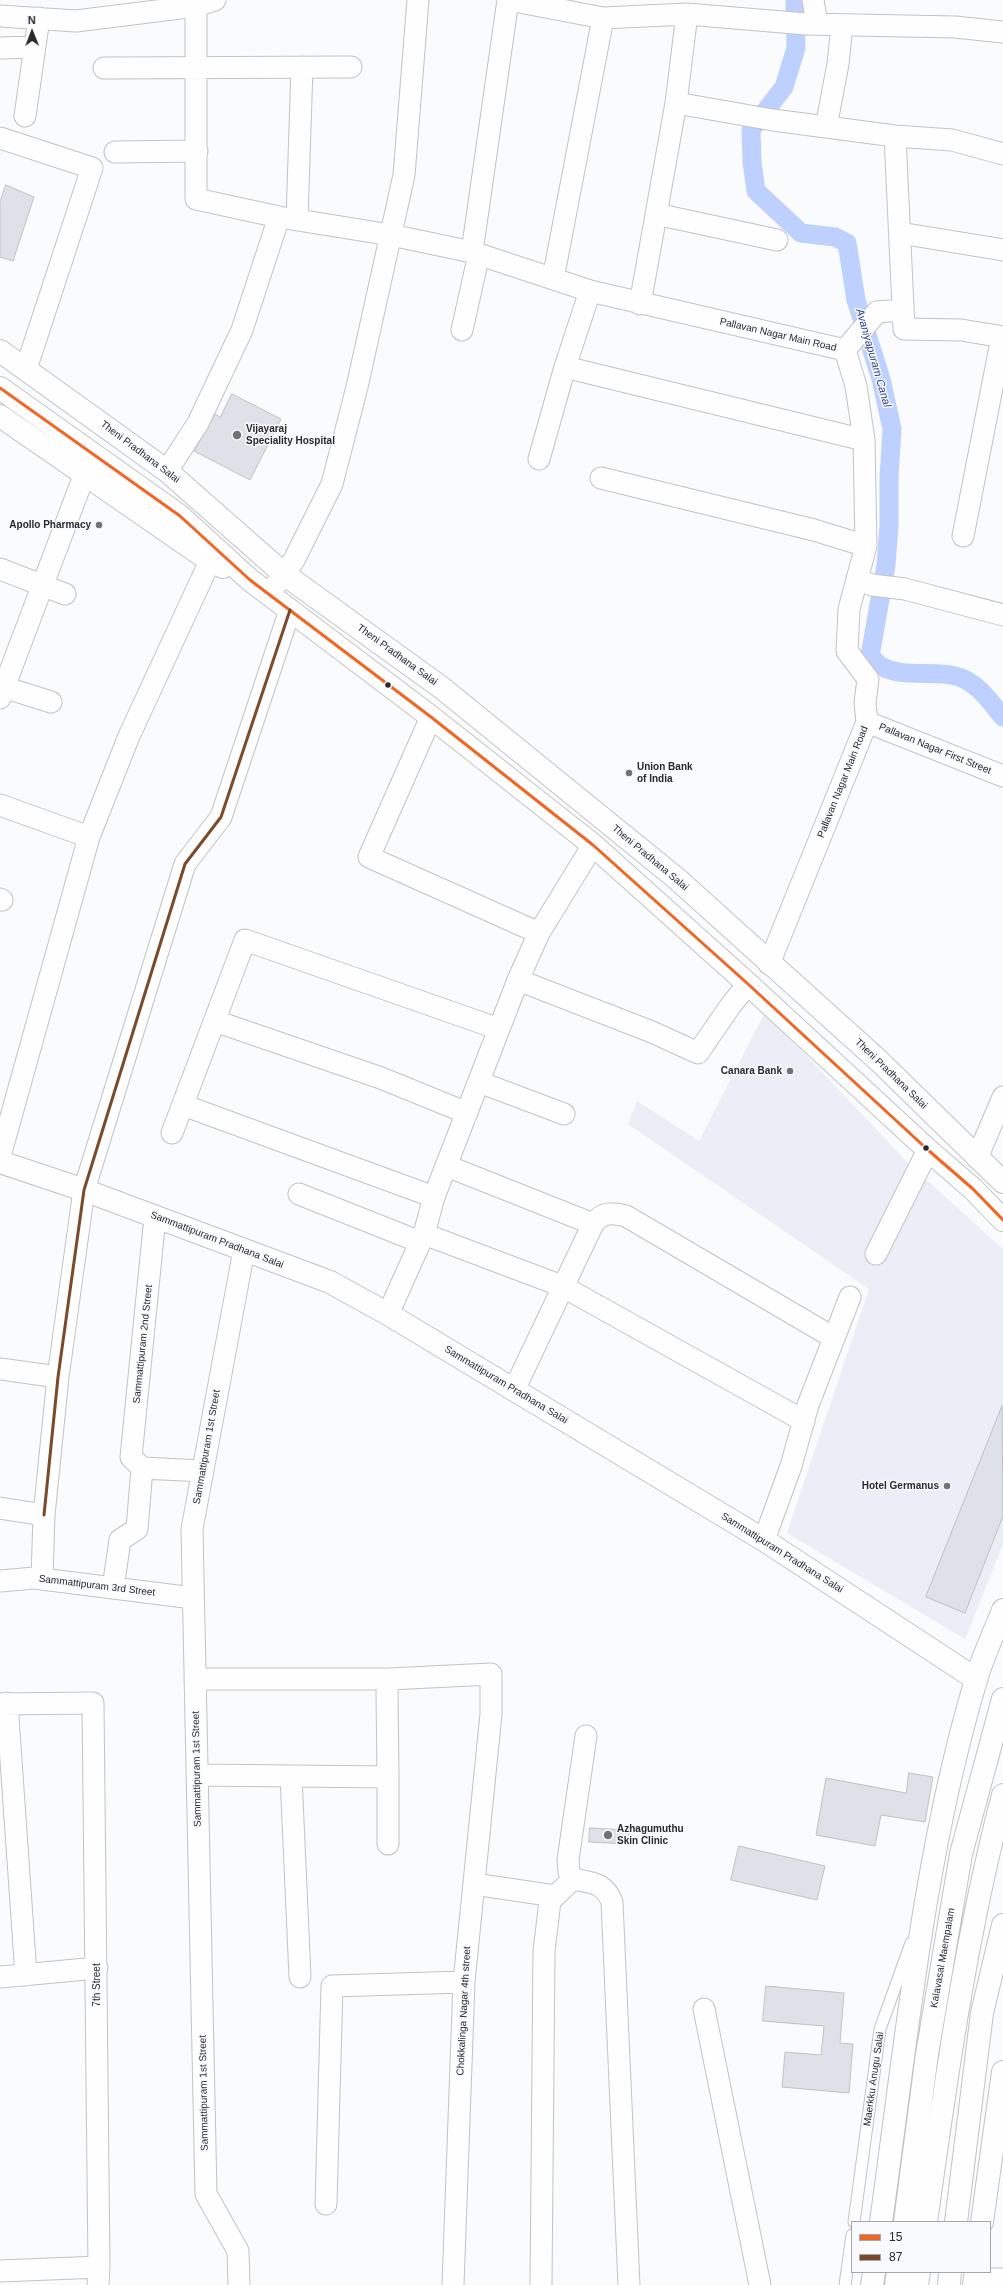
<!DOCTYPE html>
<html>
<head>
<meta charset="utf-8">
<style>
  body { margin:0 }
  #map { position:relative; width:1003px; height:2285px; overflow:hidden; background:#f9fbfd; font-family:Helvetica,sans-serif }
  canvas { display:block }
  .legend { position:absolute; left:851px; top:2221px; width:140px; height:52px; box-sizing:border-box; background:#f8fafe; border:1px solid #a5a6aa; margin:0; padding:5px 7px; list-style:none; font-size:12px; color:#29292b }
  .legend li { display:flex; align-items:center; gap:8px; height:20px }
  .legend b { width:20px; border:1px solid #a5a6aa }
  .north { position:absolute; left:12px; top:12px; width:40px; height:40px; -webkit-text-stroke:3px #f8fafe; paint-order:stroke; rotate:359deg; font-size:11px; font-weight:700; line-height:16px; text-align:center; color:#29292b }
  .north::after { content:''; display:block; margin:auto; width:14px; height:18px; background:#29292b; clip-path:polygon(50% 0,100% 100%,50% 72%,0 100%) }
</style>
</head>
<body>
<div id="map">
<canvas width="1003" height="2285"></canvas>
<ul class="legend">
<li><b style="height:5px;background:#f26522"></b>15</li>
<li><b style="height:5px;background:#7a4b2a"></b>87</li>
</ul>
<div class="north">N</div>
</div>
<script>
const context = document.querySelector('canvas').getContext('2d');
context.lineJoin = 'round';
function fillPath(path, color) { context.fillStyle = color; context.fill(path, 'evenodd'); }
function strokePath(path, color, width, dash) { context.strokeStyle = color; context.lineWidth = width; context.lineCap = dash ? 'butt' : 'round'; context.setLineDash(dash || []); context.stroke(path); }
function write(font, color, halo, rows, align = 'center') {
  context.font = font + ' Helvetica,sans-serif'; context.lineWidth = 3; context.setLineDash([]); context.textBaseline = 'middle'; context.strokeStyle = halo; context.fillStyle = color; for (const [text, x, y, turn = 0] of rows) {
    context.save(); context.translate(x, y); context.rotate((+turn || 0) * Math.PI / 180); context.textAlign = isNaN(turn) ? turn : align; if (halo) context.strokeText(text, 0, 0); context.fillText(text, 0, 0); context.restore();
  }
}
const built = new Path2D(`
  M765,1012l144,152 94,85v296l-38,94 -178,-106 82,-244 -241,-165 9,-23 62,40z`);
const canal = new Path2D(`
  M795,0l1,48 -12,39 -33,43 1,32 4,29 45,42 34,4 12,6 9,57 25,79 11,50 -3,49v48l-3,39 -16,91c4,3 7,8 11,10 24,14 60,1 85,14 15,8 26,24 37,37`);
const building = new Path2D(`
  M6,185l28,12 -21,64 -13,-4v-55z
  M232,394l49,25 -31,61 -56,-29 21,-37 5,3z
  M1002,1406l1,110 -38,97 -39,-16z
  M909,1773l24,4 -8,45 -44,-7 -6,31 -59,-11 10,-57 80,15z
  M590,1828l39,2 -1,14 -39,-2z
  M739,1846l86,20 -8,34 -86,-20z
  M766,1986l78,7 -4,50 13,1 -4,49 -67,-6 3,-35 36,3 3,-29 -61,-5z`);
const lane = new Path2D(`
  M854,2222l26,-193 31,-86
  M845,2285l7,-50`);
const street = new Path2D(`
  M215,0l-19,6v193l83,18 112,18 81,17 118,39 255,59 11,36 8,54 2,106 -17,63 -2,42 21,28 -3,24 2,19 -98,242
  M509,0l94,18 84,-4 119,10 149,3 48,5
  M813,0l4,24
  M0,16l76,5 120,-15
  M0,48l35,-1
  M104,68l247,-1
  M676,103l97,17 122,16 9,193 57,1 42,7
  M25,116l14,-98
  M826,127l12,-63 4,-39
  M895,136l57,4 51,14
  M0,138l92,30 -66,201
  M115,152l82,-1
  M656,214l121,26
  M297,219l5,-152
  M900,233l103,17
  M472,252l36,-252
  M553,279l50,-261
  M640,304l36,-201 11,-89
  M462,330l17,-76
  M845,350l32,-38 26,-2
  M565,367l299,73
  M539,459l26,-92 25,-76
  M167,471l31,-48 44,-93 37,-113
  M601,478l213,52 52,16
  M963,536l39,-199
  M0,569l65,25
  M858,579l14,6 33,4 98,26
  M269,594l25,-34 38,-76 25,-97 47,-212 14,-175
  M0,686l51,16
  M0,698l85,-225
  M431,717l-62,140 170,76
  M867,722l136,54
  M0,805l89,32 -89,319
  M89,837l40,-101 81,-175
  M0,899l2,1
  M518,980l134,52 46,21 33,-48 17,-21
  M215,1021l166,57 86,35
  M479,1082l85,32
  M183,1105l251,92
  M172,1133l73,-193 254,89
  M977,1158l26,-61
  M447,1166l146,58
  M299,1194l121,48
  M424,1234l138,52 242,135
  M876,1254l52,-104
  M388,1314l36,-80 10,-37 84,-217 21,-47 54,-88
  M0,1369l58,8
  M514,1390l79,-166c10,-13 19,-11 33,-8l208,122
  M142,1468l-11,-11 24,-240
  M0,1508l44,7 -2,64
  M44,1515l14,-138 26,-187 101,-326 36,-47 69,-207
  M764,1540l27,-74 17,-61 42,-108
  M0,1581l34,-3 159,20
  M113,1588l7,-48 17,-11 5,-61 61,3
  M195,1679h194l102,-5v40l-27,268 -11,303
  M7,1703l19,272
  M0,1704l93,-1 6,564
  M586,1736l-18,124 1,12 4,7c19,4 31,3 39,23l17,383
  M197,1775l191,2v67
  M291,1776l9,201
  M388,1777l-1,-84 2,-14
  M474,1884l81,12
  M0,1977l97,-9
  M704,2009l56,276
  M326,2204l6,-218 132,-4
  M0,2271l99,-4 -1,18
  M975,2279h28
  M239,2285l-1,-34 -32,-57 -14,-665 52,-279
  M541,2285l3,-334 6,-50 23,-22`);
const secondary = new Path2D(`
  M0,1162l84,28 246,92 58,32 376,226 212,139
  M982,2222l21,-150
  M974,2285l2,-13`);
const primary = new Path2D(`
  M0,351l167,120 117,103 158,114 234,190 203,183 124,121
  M0,388l180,128 70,64 181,137 162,128 155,139 180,166 45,39 30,31
  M0,416l210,145 13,6
  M881,2222c25,-179 43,-369 95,-542 7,-24 18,-47 27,-70
  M905,2222l22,-168 34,-200 42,-155
  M926,2222c20,-143 40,-287 77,-427
  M956,2222l26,-209 21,-88
  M872,2285l2,-13
  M896,2285l2,-13
  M917,2285l2,-13
  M949,2285l1,-13`);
const bus1 = new Path2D(`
  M0,388l180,128 70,64 181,137 162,128 155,139 180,166 45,39 30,31`);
const bus2 = new Path2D(`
  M44,1515l14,-138 26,-187 101,-326 36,-47 69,-207`);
const markers = [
  [237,435,5,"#727274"],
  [99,525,4,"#727274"],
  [388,685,3.5,"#29292b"],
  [629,773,4,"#727274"],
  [790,1071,4,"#727274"],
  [926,1148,3.5,"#29292b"],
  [947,1486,4,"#727274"],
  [608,1835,5,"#727274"]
];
const streetNames = [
  ["Pallavan Nagar Main Road",778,335,13],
  ["Theni Pradhana Salai",140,452,37],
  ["Theni Pradhana Salai",397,655,36],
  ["Pallavan Nagar First Street",935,749,22],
  ["Pallavan Nagar Main Road",843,782,-68],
  ["Theni Pradhana Salai",650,858,40],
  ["Theni Pradhana Salai",891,1074,44],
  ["Sammattipuram Pradhana Salai",217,1240,21],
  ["Sammattipuram 2nd Street",143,1344,-84],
  ["Sammattipuram Pradhana Salai",506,1385,31],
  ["Sammattipuram 1st Street",207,1447,-80],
  ["Sammattipuram Pradhana Salai",782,1553,32],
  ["Sammattipuram 3rd Street",97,1586,7],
  ["Sammattipuram 1st Street",197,1769,-91],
  ["Kalavasal Maempalam",943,1958,-80],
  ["7th Street",97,1985,-90],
  ["Chokkalinga Nagar 4th street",464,2011,-87],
  ["Maerkku Anugu Salai",874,2079,-82],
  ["Sammattipuram 1st Street",204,2093,-91]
];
const poiNames = [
  ["Vijayaraj",246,429],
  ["Speciality Hospital",246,441],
  ["Apollo Pharmacy",91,525,"right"],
  ["Union Bank",637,767],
  ["of India",637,779],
  ["Canara Bank",782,1071,"right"],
  ["Hotel Germanus",939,1486,"right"],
  ["Azhagumuthu",617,1829],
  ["Skin Clinic",617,1841]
];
const waterNames = [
  ["Avaniyapuram Canal",873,358,74]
];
fillPath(built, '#ebeef6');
strokePath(canal, '#bed0fd', 19);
fillPath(building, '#dee1e7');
strokePath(building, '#c0c1c3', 1);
strokePath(lane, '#c2c3c4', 13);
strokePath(street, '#c2c3c4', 23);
strokePath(secondary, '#c2c3c4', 24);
strokePath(primary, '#c2c3c4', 24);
strokePath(lane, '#fefeff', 11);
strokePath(street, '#fefeff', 21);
strokePath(secondary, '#fefeff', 22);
strokePath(primary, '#fefeff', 22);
strokePath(bus1, '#f26522', 3);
strokePath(bus2, '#7a4b2a', 3);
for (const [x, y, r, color] of markers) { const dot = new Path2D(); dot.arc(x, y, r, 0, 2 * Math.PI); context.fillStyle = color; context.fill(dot); strokePath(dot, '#f8fafe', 1.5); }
write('10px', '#29292b', '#f8fafe', streetNames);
write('bold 10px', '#29292b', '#f8fafe', poiNames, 'left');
write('italic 11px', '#293e87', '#f8fafe', waterNames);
</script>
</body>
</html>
